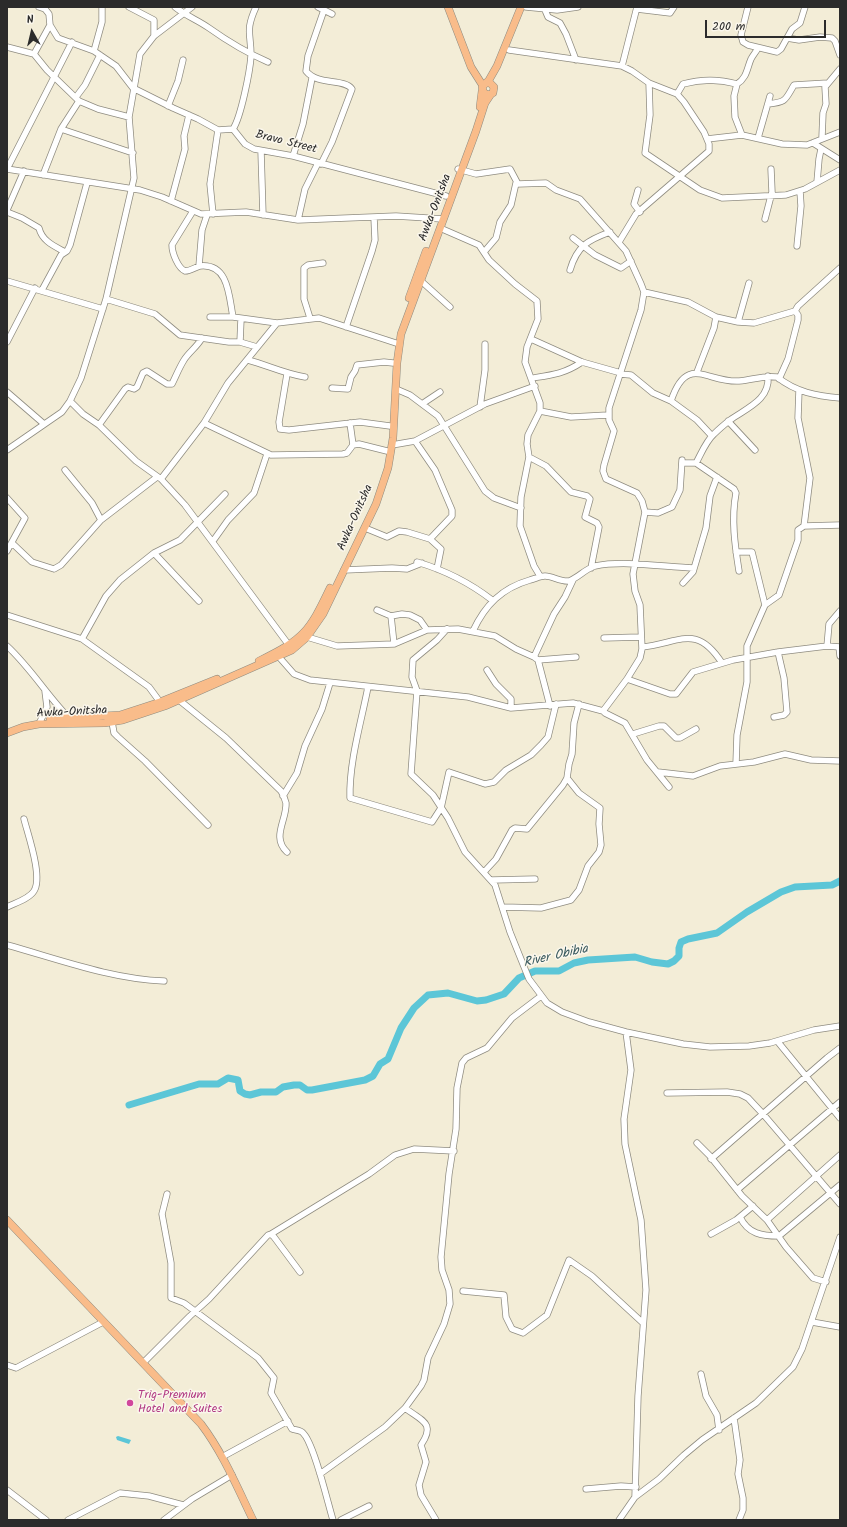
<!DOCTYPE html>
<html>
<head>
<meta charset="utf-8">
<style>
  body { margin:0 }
  #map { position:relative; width:847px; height:1527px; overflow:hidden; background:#f3edd7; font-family:Kalam,sans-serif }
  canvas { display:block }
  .frame { position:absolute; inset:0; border:8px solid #2b2b2b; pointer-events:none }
  .north { position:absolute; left:12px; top:12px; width:40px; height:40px; -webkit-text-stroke:3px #fbf7ec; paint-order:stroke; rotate:352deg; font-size:11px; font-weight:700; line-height:16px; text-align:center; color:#2b2b2b }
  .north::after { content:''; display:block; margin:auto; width:14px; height:18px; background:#2b2b2b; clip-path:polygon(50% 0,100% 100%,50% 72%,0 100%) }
  .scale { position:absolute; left:705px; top:20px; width:121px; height:18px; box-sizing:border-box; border:2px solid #2b2b2b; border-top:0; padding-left:5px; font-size:12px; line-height:14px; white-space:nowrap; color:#2b2b2b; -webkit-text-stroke:3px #fbf7ec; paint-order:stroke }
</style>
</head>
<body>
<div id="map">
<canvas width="847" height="1527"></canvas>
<div class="frame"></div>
<div class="north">N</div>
<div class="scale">200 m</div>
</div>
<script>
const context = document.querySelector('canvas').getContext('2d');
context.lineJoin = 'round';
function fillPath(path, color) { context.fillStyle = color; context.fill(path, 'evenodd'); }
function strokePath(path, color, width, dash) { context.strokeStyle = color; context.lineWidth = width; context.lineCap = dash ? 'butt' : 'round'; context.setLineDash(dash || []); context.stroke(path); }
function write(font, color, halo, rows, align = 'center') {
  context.font = font + ' Kalam,sans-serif'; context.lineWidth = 3; context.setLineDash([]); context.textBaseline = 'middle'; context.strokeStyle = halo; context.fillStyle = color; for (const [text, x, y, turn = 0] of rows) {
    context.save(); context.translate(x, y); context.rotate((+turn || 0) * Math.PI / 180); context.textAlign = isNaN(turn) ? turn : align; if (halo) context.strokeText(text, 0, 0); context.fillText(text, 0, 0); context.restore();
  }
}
const water = new Path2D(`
  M118,1436l13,4 -2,4 -12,-4 -1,-3z`);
const river = new Path2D(`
  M129,1105l70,-21h19l10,-6 10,2 2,11 5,3 5,1 11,-3h15l7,-5 11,-2h6l7,5h5l53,-10 8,-4 7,-12 8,-5 13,-31 13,-20 14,-13 20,-2 29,8 9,-1 18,-6 15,-16 16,-7h24l15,-8 14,-3 47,-3 17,5 16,2 6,-3 5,-5v-8l2,-6 7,-3 29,-6 30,-21 34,-20 14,-5 37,-2 8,-4`);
const minor = new Path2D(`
  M39,7l6,2 4,5 1,11 8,13 36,13 22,15 17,22 40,20 25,11 20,11 15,-1 12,15 9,5 39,7 153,40
  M129,7l25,13v16
  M175,7c11,9 23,13 34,21 21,15 36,24 59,34
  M318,7l14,7
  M526,7l31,3 21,-3
  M748,7l-7,28 2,7 5,3 29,7 4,-3 11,-20 8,-6 5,-16
  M637,9l33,4 4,-6
  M545,10l3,7 12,6 6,11 10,26
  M787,38l12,2 21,-3 12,1 3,3 5,14
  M7,47l27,7 13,16 32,31 19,8 31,8
  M509,50l113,16 10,5 17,12 28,11 7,8 20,30 5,12v7l-73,63 -17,28
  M94,51l8,-29v-15
  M34,54l16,-29
  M622,66l15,-59
  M649,83l1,32 -5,38 55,37 22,8 64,-3 19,-6 35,-19
  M677,94l6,-10c18,-5 36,-5 54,0
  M76,97l9,-12 15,-30
  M768,104c19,-2 17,-4 26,-19l34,-2
  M168,106l10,-25 5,-21
  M61,129l72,24
  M233,129c8,-12 17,-58 18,-73 0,-23 -6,-25 5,-49
  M742,135l-7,-18 -1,-21 3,-12c10,-6 10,-16 14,-25 2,-4 5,-7 7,-11
  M822,137l1,-24 3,-9 -1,-17 15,-18
  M758,138l12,-42
  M707,139l35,-4 40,9 25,1 33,-13
  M813,143l27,17
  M261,151l2,64
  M293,156l10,-32 9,-46
  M321,164l11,-22 20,-53c-8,-11 -34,-3 -46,-18l2,-15 16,-46
  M7,169l133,21 22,7 39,17 45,-2 52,8 98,-4 47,3
  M7,169l65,-127
  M458,169l18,5 34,-5 8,15 28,-1 10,7 24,9 46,52 15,33 3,8 -3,18 -32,98v12l5,11 -10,34 -1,6 3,8 31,14 5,8 3,11 -12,62 2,17 5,14 2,44 -2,9 -13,21 -24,32
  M43,175l18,-46 18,-28
  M817,182l2,-23 2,-10
  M638,190l-4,14 6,8
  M171,201l14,-52 -1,-13 5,-21
  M7,210l17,-39
  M193,211l-21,34c0,8 6,23 13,26 6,0 10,-4 15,-5 29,-3 29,31 33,51
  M7,212l15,6 17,10c3,13 15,18 26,24
  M213,214l-3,-30 8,-54
  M765,219l7,-27 -1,-23
  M298,220l7,-31 13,-26
  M440,228l39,17 10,15 26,24 22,17 1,18 -11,28 -2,15 15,41v8l-12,24 -1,9 2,13 -8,40 -1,29 14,40 6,10
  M573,238l22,17 26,13 10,-7
  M797,246l4,-40 -1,-15
  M484,252l12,-14 4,-16 11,-17 5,-22
  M199,266l3,-36 5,-15
  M570,270c7,-24 18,-30 40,-38
  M420,280l30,27
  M7,281l96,28
  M42,290l19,-35 6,-4 3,-6 17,-62
  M644,292l44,10 28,15 22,5 16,1 41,-12 3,-5 42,-38
  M106,299l49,15 25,21 49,7h11l17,5
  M210,317h23l44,6
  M310,318l-6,-19v-31l4,-3 15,-2
  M738,322l11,-39
  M346,327l26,-76 3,-11 -1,-23
  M531,339l51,23 39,11
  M7,342l28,-54
  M240,342l1,-23
  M248,360c19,5 37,14 57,17
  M697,372l17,-44 2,-11
  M287,374l-8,48 1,7 9,1 71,-8 30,4
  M620,374l11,1 22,18 18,8 26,19 15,16
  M532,378c20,-3 32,-4 50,-16
  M779,379l9,-20 10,-39v-5l-3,-4
  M332,388l16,1 3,-12 4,-6 2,-6 27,-3 9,1
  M396,389l14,6 28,21 47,75 9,7 27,10
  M799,390l-1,28 12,60 -6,48
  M7,392l37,32
  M70,401l13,13 16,11 37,36 25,18 24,26 106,143
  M671,401c16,-48 36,-18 68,-20 14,-1 24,-6 38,-4 19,15 39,19 63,21
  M422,404l18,-12
  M480,407l5,-37v-26
  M540,411l31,6 37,-2
  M728,421l27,29
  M204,423l67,32 72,-1 4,-1 6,-8 6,-1 28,7
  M350,423l3,22
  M99,425l26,-36 3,-2 6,2 3,-2 6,-14 4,-2 20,13h5c4,-8 7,-16 12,-24 5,-8 13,-13 18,-22
  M415,441l20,29 17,40v6l-22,23
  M392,445l23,-4 70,-37 50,-18
  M7,450l55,-38 8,-11 11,-23 25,-79 28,-121 -5,-61 11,-63 14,-18 38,-29
  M529,457l17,9 25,26 16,4 3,3 -5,18 12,6 2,4 -8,41
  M682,463h14l38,26 2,4c-5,26 -1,53 3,78
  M696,463c5,-9 10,-22 18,-29 5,-5 11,-10 16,-14 17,-12 40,-20 38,-44
  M65,470l27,33 9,17
  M161,479l43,-56 24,-40 49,-60 42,-5 80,26
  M7,498l18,20 -18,33
  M645,512l13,1 14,-6 8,-17 2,-30
  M365,528l22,9 12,-6 8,1 23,7 11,10 -4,20
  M213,541l15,-21 26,-27 13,-39
  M12,543l20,19 22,7 7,-4 40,-45 56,-43
  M736,552h16l13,53
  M154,553l45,48
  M417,562c27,8 53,21 75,38
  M344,570l48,-2 15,1 15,-6
  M683,583l10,-11 13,-44 4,-32 7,-19
  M377,610l14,6 11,-2 8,1 10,5 7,10
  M7,615l75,24 67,48 11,15
  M391,616l3,28
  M447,629l-10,11 -24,20 -1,17 5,14 -6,83 22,21 15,23 17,34 30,33 15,47 19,47 18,24 15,9 27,10 37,10 57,12 27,3 39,-1 21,-3 44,-13 26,-4
  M473,631c12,-26 29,-43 57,-51 5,-1 10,-4 15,-4 8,0 15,6 24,5 9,-3 16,-12 26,-15 30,-6 69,1 99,2
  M307,637l30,9 57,-2 33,-14 31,-1 37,7 21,13 18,8 4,3 12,46
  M604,638l36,-1
  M82,639l24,-43 14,-16 34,-27 26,-13 45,-46
  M7,646c24,22 41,51 64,74
  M827,646l2,-22 11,-13
  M642,647c38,-4 54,-24 80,16
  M839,647l1,9
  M279,657l15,17 16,6 158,17 43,11 62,-5 30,8 2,2 20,10 22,37 22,27
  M534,657l20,-43 11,-17 8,-17
  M538,660l38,-3
  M487,670l9,14 15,15v9
  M627,679l43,15h6l17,-22 40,-12 45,-8 49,-6 13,1
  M368,687c-7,36 -19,75 -18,111l82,24 9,-14 8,-36 36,12 9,-2 12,-12 25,-15 10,-10 7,-8 8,-33
  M179,700l47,38 55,53c2,3 4,8 5,12 1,17 -15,34 1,49
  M774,717l10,-2 3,-3 -3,-34 -6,-26
  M112,722l2,11 4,4 27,24 63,64
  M39,724l8,-17 -2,-16
  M633,734l26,-8h5l12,12h4l16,-9
  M736,764l1,-29 10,-53v-36l18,-41 14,-10 19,-55v-10l6,-4 36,-1
  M658,772l35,4 27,-10 34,-4 31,-8 26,6 29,1
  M283,796l14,-23 8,-27 17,-37 8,-26
  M484,872l12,-13 16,-29 3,-2 12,1 36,-44 4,-7 2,-14 3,-10 2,-31 5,-19
  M492,880l43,-1
  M7,907c8,-4 22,-8 27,-16 9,-14 -6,-56 -10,-72
  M503,907l38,1 30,-8 8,-10 9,-24 11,-14 2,-7 -2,-21 1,-16 -21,-15 -12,-15
  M7,945c51,14 104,34 157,36
  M778,1042l62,76
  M667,1093l60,-1 13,2 8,4 15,16 77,90
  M697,1143l13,13 32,40 25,24 19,27 27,31 13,4
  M711,1159l116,-101 13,-10
  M737,1190l103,-88
  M167,1194l-5,20 9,49v35l13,5 74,55 16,20 -3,15 21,36c3,1 9,1 11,4 11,10 25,71 30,87
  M740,1217c8,17 22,19 39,19l61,-51
  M767,1220l73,-65
  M271,1234l98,-60 26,-19 19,-6 40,2
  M711,1234l25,-14 17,-14
  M463,1291l41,4 2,22 6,12 11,4 24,-18 22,-55 23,16 51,47
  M812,1322l28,5
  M143,1363l47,-47 19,-17 59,-64 3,-1 3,3 26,35
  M7,1365l9,3 87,-46
  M701,1374l5,22 11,19 2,15
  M405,1408c17,13 31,15 16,37l5,17 -7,23 2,10 15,25
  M734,1418l6,42 -2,14 5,24v12l-4,10
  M222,1457l66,-36
  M320,1474l65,-47 20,-19 16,-22 3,-6 4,-22 16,-34 6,-20 -1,-14 -7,-20 -1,-13 8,-83 7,-45 1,-41 5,-25 4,-5 21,-10 25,-30 29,-22
  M586,1489l35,-3 15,1
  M7,1490l39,30
  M635,1497l24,-18 25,-24 18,-15 54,-37 37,-36 9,-18 38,-112
  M68,1520l52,-27 29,3 34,9
  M164,1520l28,-21 40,-24
  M341,1520l28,-14
  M619,1520l16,-23 3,-101 8,-106 -5,-70 -16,-76 -1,-25 7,-49 -5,-38`);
const major = new Path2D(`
  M448,7l23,60 12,19
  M487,83h3l4,4 -1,6 -4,2 -5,-2 -2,-6 7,-7 8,-14 24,-59
  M480,107l2,-16
  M409,298l17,-47
  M259,661c45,-22 50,-29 71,-73
  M50,719l70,-4 40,-13 57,-23
  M7,733l16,-6 16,-3 66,-1 18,-3 42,-14 127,-56 15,-13 16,-23 53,-110 12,-36 5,-30 4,-75 4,-29 75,-203 9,-28 6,-9
  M7,1220l194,204c22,29 36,63 52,96`);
const markers = [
  [130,1403,4,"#d1479c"]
];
const streetNames = [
  ["Bravo Street",286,143,14],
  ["Awka-Onitsha",436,208,-69],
  ["Awka-Onitsha",356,518,-66],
  ["Awka-Onitsha",72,713,-3]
];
const hotelNames = [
  ["Trig-Premium",138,1396],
  ["Hotel and Suites",138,1410]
];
const waterNames = [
  ["River Obibia",556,957,-13]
];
fillPath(water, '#5cc6d7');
strokePath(river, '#5cc6d7', 7);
strokePath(minor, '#8f8c81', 7);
strokePath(major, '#8f8c81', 8);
strokePath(minor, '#fff', 5.5);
strokePath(major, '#f9bc8a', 7);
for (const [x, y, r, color] of markers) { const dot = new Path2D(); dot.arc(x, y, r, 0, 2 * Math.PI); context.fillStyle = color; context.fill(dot); strokePath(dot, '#fbf7ec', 1.5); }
write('12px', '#2b2b2b', '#fbf7ec', streetNames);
write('12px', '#b23c85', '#fbf7ec', hotelNames, 'left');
write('italic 13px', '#3a5a5f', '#fbf7ec', waterNames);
</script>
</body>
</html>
